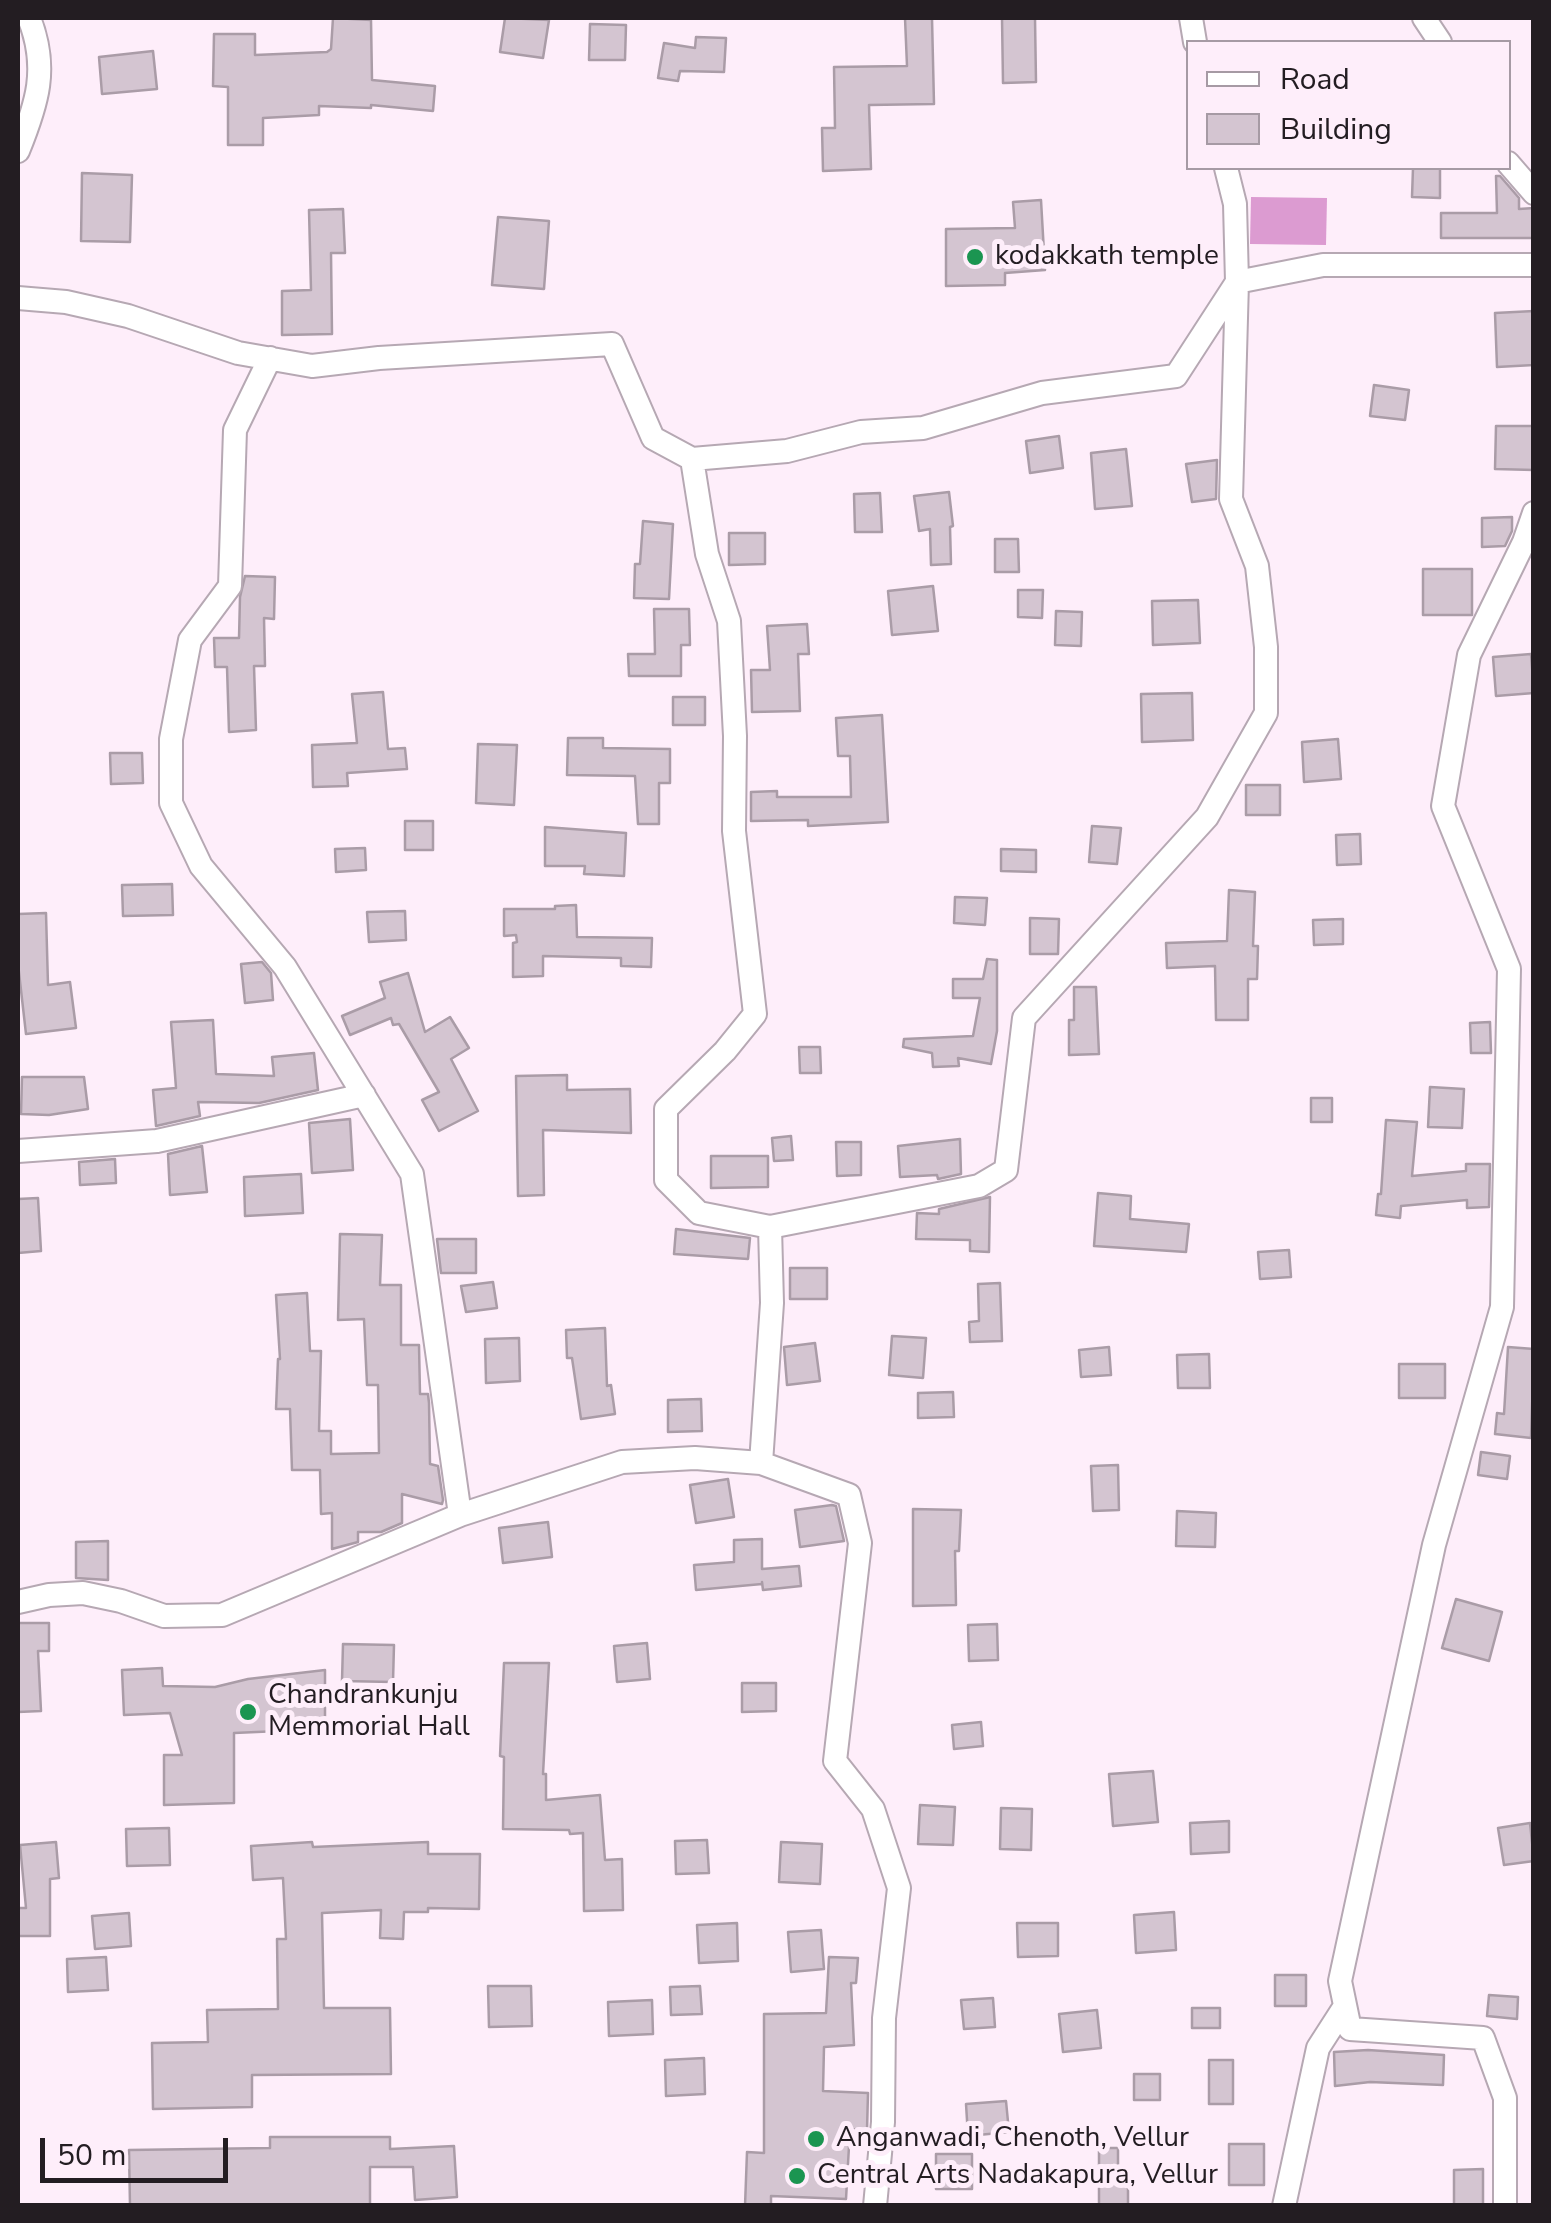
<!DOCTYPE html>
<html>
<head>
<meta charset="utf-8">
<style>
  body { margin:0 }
  #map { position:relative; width:1551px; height:2223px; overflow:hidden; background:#feeefa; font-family:"Nunito Sans",sans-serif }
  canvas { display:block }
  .frame { position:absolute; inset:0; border:20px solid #231d22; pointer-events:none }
  .legend { position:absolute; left:1186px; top:40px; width:325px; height:130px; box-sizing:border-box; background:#feeefa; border:2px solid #a69aa4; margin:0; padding:12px 18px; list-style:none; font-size:30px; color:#231d22 }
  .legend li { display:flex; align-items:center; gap:20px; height:50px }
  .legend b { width:50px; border:2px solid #a69aa4 }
  .scale { position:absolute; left:40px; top:2138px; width:188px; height:45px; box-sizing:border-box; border:5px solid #231d22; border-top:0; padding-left:12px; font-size:30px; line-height:35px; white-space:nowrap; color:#231d22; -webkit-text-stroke:8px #feeefa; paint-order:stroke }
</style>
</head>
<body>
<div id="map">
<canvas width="1551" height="2223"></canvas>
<div class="frame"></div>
<ul class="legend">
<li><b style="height:12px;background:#fff"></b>Road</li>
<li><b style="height:28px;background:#d4c5d1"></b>Building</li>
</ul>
<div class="scale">50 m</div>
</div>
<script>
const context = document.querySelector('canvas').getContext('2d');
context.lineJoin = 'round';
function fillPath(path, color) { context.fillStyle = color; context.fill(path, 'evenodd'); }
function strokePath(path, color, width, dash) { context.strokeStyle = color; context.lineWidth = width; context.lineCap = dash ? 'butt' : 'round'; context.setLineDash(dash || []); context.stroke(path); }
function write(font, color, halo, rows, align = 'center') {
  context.font = font + ' "Nunito Sans",sans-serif'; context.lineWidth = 10; context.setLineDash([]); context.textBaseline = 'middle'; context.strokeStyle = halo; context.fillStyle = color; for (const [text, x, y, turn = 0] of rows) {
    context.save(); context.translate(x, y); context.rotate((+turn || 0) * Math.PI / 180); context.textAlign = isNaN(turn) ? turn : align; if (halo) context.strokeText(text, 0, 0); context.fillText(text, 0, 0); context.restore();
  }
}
const water = new Path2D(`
  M1251,197l76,1 -1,47 -76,-1z`);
const building = new Path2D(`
  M333,18l38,2 1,60 63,6 -2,25 -62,-6v3l-52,-2v9l-56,3v27h-35v-58l-15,-1 1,-52h41v21l72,-3 4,-3z
  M505,18l44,2 -6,38 -43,-6z
  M905,18h27l2,86 -65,1 2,64 -48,2 -1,-43h13l-1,-61 73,-1z
  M1002,18h33l1,64 -33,1z
  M590,24l36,1 -1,35h-36z
  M696,37l30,1 -2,34 -44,-1 -2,10 -20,-3 6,-35 31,5z
  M153,51l4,38 -55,5 -3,-37z
  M1413,168h27v30l-28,-1z
  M82,173l50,2 -2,67 -49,-1z
  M1496,176h4l19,22v11l15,-1v30h-93v-25h56z
  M1041,200l4,70 -40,3v12l-59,1v-57l69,-1 -2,-26z
  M343,209l2,44h-14l1,81 -50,1v-44l29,-1 -2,-80z
  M498,217l51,4 -5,68 -52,-4z
  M1534,311v54l-37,2 -2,-54z
  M1374,385l35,5 -4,30 -35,-4z
  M1496,426h38v44l-39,-1z
  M1059,436l4,32 -33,5 -4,-32z
  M1126,449l6,57 -37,3 -4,-56z
  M1217,460l-1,39 -24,3 -6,-38z
  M949,492l4,34 -3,1 1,37 -20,1 -1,-36 -11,2 -5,-35z
  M880,493l2,39h-27l-1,-38z
  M1512,517v14l-7,15 -23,1v-29z
  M643,521l30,3 -4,75 -35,-1 1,-34h5z
  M729,533h36v31l-36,1z
  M995,539h23l1,33h-24z
  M1423,569h49v46h-49z
  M245,576l30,1 -1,42 -10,-1 1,48h-11l2,64 -27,2 -2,-65h-12l-1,-29h25l1,-41z
  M933,586l5,45 -46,4 -4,-44z
  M1018,590h25l-1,28 -24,-1z
  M1198,600l2,43 -47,2 -1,-44z
  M654,609h35l1,36h-9v31h-52l-1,-22h27z
  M1056,611l26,1 -1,34 -26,-1z
  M807,624l2,30h-11l2,57 -48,1 -1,-42h19l-3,-44z
  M1531,654l3,39 -38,3 -3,-39z
  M383,692l5,57 17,-1 2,21 -60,4 1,13 -35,1 -1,-42 45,-2 -5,-49z
  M1192,693l1,47 -51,2 -1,-48z
  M673,697h32v28h-32z
  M882,715l6,107 -80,4v-6l-57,1v-29l26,-1v6h74l-1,-41h-12l-2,-38z
  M568,738h35v10l67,1v34h-11v41h-21l-3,-48 -68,-1z
  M1338,739l3,40 -37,3 -2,-40z
  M478,744l39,1 -3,60 -38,-2z
  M110,753h32l1,30 -32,1z
  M1246,785h34v30h-34z
  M405,821h28v29h-28z
  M1092,826l29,2 -4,36 -28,-2z
  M545,827l81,6 -2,43 -40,-2 1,-8h-40z
  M1360,834l1,30 -24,1 -1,-30z
  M365,848l1,22 -30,2 -1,-23z
  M1001,849l35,1v22l-35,-1z
  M172,884l1,31 -50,1 -1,-31z
  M1229,890l26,2 -2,54h5l-1,33h-9v41h-32l-1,-54 -48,2 -1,-25 61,-2z
  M955,897l32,1 -2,27 -31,-2z
  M576,905l1,32 75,1 -1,29 -30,-1v-8l-78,-2v20l-30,1v-34l4,-1 -1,-7 -12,1v-27h51v-3z
  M405,911l1,29 -37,2 -2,-30z
  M46,913l2,72 22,-3 6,46 -50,6 -8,-70v-50z
  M1030,918l29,1 -1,35h-28z
  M1343,919v25l-29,1 -1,-25z
  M987,959l10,1v71l-6,33 -33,-6 1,8 -26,1 -1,-14 -29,-6 1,-8 69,-3 7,-38h-27v-19h30z
  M262,962l9,11 2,27 -28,3 -4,-39z
  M408,973l17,59 25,-15 19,31 -18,11 27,52 -39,20 -17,-31 17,-8 -40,-68 -6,1 -2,-7 -41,17 -8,-19 43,-18 -5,-16z
  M1074,987h22l3,67 -30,1v-35h5z
  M213,1020l3,54 58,2 -2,-19 42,-4 4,37 -59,13 -61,-1 2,14 -44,10 -3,-36 23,-2 -5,-66z
  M1490,1022l1,31h-20l-1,-30z
  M799,1047h21l1,26h-21z
  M567,1075v15l63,-1 1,44 -88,-3 1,65 -26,1 -2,-120z
  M22,1077h62l4,32 -39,6 -28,-1z
  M1430,1087l34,2 -2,39 -34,-1z
  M1311,1098h21v24h-21z
  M350,1119l3,51 -41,3 -3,-50z
  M1386,1120l31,2 -5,54 54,-5v-7h24l-1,43 -22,1v-8l-66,6 -1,12 -24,-3 2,-21h3z
  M791,1136l2,24 -19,1 -2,-23z
  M960,1139l1,35 -23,5 -1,-4 -37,2 -2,-31z
  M836,1142h25v33l-24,1z
  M202,1146l5,46 -37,3 -2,-41z
  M711,1156h57v31l-57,1z
  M115,1159l1,24 -36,2 -1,-23z
  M301,1174l2,39 -58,3 -1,-39z
  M1098,1193l33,3 -1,23 59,5 -3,28 -92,-6z
  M990,1197l-1,55 -19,-1v-11l-54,-1 1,-26 22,1v-5z
  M38,1198l3,53 -23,2v-54z
  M676,1229l74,9 -2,21 -74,-5z
  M340,1234l42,1 -2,50h21v60h18l1,49h8l1,9 1,61 8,2 5,34 -1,4 -40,-10v29l-21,9h-23v10l-26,7v-36l-11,1 -1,-44h-28l-2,-61h-14l2,-50h2l-4,-64 31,-2 3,58h11l-2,80h12v23l48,-1 -1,-68h-11l-3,-66 -26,1z
  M437,1239h39v34h-35z
  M1289,1250l2,27 -31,2 -2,-27z
  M790,1268h37v31h-37z
  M493,1282l4,26 -31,4 -5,-26z
  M1000,1283l2,58 -32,1 -1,-20 10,-1 -1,-37z
  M605,1328l2,58 4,-1 4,29 -34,5 -9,-61h-5l-1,-28z
  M892,1336l34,2 -3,40 -34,-3z
  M519,1338l1,43 -34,2 -1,-44z
  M815,1343l5,38 -33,4 -3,-38z
  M1109,1347l2,28 -30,2 -2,-27z
  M1508,1347l26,2 -3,89 -36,-4 2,-21 7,1z
  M1209,1354l1,34h-32l-1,-33z
  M1399,1364h46v34h-46z
  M953,1392l1,25 -36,1v-25z
  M701,1399l1,32 -34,1v-32z
  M1481,1452l29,4 -3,23 -29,-4z
  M1118,1465l1,45 -26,1 -2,-45z
  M728,1479l6,38 -38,6 -6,-38z
  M832,1505l4,1 8,35 -44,6 -5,-37z
  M913,1509l48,1 -2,41h-4l1,54 -43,1z
  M1177,1511l39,2 -1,34 -39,-1z
  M548,1522l4,35 -49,6 -4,-35z
  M762,1539v30l37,-3 2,20 -38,4 -1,-8v2l-66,6 -2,-25 40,-3v-22z
  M108,1541v39l-32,-2v-36z
  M1456,1599l46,13 -13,49 -47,-13z
  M18,1623h31v28h-11l3,60 -23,1z
  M997,1624l1,36 -29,1 -1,-36z
  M647,1643l3,36 -33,3 -3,-36z
  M343,1644l51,1 -1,37 -51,-1z
  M504,1663h45l-6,111h3v26l54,-5 5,65 17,-1 1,51 -39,1 -1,-78 -13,1 -1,-4 -66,-1 1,-72 -4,-1z
  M162,1668l1,18 52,1 33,-8 77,-9v59l-91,4v70l-70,2v-50h18l-12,-42 -46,2 -2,-45z
  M742,1683h34v28l-34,1z
  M981,1722l2,24 -29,3 -2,-24z
  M1153,1771l5,51 -45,4 -4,-52z
  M920,1805l35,2 -2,38 -35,-1z
  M1001,1808l31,1 -1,41 -31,-1z
  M1229,1821v31l-38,2 -1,-31z
  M1530,1823l4,38 -30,4 -6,-37z
  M169,1828l1,37 -43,1 -1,-37z
  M707,1840l2,33 -33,1 -1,-33z
  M56,1842l3,36 -9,1v57h-32v-28h8l-6,-63z
  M312,1842l1,5 115,-5v12h52l-1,55 -51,-1v4h-24l-1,27 -23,-1 1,-28 -59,3 2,95h66l1,66 -139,1v32l-99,2 -1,-66 56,-1 -1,-32 71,-1 -1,-70h9l-3,-61 -30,2 -2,-34z
  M781,1842l41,2 -2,40 -41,-2z
  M1174,1912l2,38 -40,3 -2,-38z
  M129,1913l2,33 -36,3 -3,-33z
  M737,1923l1,38 -39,2 -2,-38z
  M1017,1923h41v33l-40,1z
  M821,1930l3,39 -33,3 -3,-40z
  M106,1957l2,33 -40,2 -1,-33z
  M829,1957l29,1 -2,25h-5l3,62 -30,2 -1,44 45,2 -1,37 -17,-1 -4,70 -75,-3v10h-26l2,-54 17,1v-139l62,-1z
  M1275,1975h31v31h-31z
  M488,1986h43l1,40 -43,1z
  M700,1986l2,28 -31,1 -1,-28z
  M1489,1995l29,2 -1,22 -30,-3z
  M993,1998l2,29 -31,2 -3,-29z
  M652,2000l1,34 -44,2 -1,-34z
  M1192,2008h28v20h-28z
  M1097,2010l4,38 -38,4 -4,-38z
  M1368,2050l76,5 -1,30 -73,-3 -35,4 -1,-34z
  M704,2058l1,36 -39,2 -1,-36z
  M1209,2060h24v44h-24z
  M1134,2074h26v26h-26z
  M1006,2101l3,31 -41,4 -2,-32z
  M270,2137h120v12l64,-3 3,51 -42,3 -2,-33h-43v39h-240l-1,-56 141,-2z
  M1229,2144h35v41h-35z
  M1099,2148h19v35h10v23h-29z
  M936,2154h36v35h-36z
  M1483,2169v35l-29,1v-35z`);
const street = new Path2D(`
  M1191,18l4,24
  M1424,18l16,24
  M18,151c19,-47 31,-83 11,-133
  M1508,163l26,30
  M18,298l48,4 62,14 110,37 74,13 67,-8 233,-14 41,94 39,21 95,-8 74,-19 62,-4 119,-35 134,-17 61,-94 86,-17h211
  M270,358l-35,72 -5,156 -40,54 -19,99v64l30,63 84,101 127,207 48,341
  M692,459l15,95 22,67 6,115 -1,95 21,183 -30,37 -59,58v71l33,33 71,14 2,76 -11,160
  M18,1151l139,-10 207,-46
  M770,1227l209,-41 27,-16 18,-152 183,-201 59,-104v-66l-9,-81 -26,-67 6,-217 -2,-78 -9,-36
  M18,1602l31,-7 34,-2 38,8 43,15 58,-1 238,-100 162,-53 73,-4 66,5 88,32 11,48 -25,218 38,48 26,79 -15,130 -1,104 -8,84
  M1284,2206l34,-158 27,-42
  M1505,2206v-108l-22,-60 -133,-9 -10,-48 94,-436 68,-238 7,-338 -66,-163 26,-151 55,-113 10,-29`);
const markers = [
  [975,257,10,"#1b9551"],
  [248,1712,10,"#1b9551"],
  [816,2139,10,"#1b9551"],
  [797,2176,10,"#1b9551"]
];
const poiNames = [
  ["kodakkath temple",995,257],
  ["Chandrankunju",268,1696],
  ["Memmorial Hall",268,1728],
  ["Anganwadi, Chenoth, Vellur",836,2139],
  ["Central Arts Nadakapura, Vellur",817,2176]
];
fillPath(water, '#dc9bd1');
fillPath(building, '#d4c5d1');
strokePath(building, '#aa9ca7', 2.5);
strokePath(street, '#b6a8b3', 26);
strokePath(street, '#fff', 22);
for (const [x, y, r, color] of markers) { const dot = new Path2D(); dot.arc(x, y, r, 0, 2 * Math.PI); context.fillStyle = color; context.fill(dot); strokePath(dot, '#feeefa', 4); }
write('28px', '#231d22', '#feeefa', poiNames, 'left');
</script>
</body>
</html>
